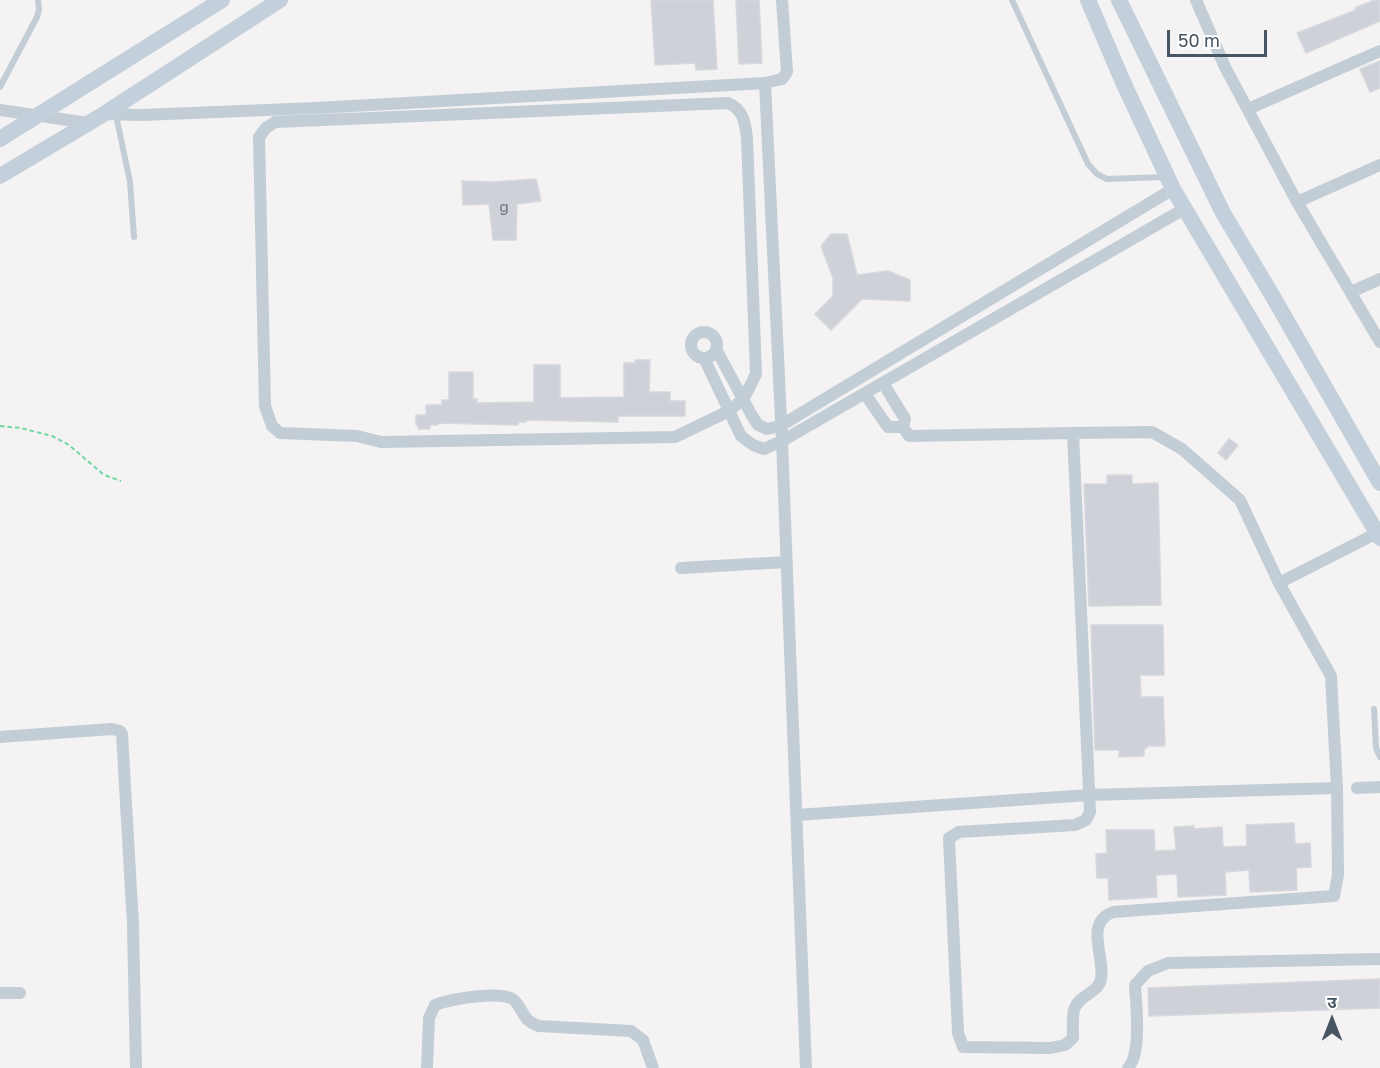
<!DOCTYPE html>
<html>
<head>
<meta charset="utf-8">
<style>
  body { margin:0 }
  #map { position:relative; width:1380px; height:1068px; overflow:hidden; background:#f4f2f2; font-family:"Golos Text","Noto Sans Devanagari",sans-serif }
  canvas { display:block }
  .north { position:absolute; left:1302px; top:990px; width:60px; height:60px; -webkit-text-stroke:4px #fff; paint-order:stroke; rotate:0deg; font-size:16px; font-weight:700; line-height:24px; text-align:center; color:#475662 }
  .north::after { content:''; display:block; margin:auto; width:21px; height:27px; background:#475662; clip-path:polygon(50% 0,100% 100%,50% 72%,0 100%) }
  .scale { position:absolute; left:1167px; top:30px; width:100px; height:27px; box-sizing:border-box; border:3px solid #475662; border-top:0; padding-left:8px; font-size:18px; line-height:21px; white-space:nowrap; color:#475662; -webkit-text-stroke:4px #fff; paint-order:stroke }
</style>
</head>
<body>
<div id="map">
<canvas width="1380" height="1068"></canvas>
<div class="north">उ</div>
<div class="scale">50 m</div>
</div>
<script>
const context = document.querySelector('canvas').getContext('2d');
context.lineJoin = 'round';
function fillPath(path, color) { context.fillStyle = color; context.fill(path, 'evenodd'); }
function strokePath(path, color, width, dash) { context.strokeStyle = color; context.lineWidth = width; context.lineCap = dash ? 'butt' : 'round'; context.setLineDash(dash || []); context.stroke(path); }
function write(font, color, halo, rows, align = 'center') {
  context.font = font + ' "Golos Text",sans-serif'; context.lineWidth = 5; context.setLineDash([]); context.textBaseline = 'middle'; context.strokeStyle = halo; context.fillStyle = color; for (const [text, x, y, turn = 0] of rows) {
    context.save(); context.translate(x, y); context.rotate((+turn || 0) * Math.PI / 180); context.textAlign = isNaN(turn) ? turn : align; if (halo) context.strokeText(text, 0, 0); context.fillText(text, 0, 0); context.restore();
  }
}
const building = new Path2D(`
  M651,0h62l4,69 -21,1 -1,-7 -40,2z
  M736,0h23l3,63 -23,1z
  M1374,0h6v21l-74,32 -9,-20 59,-23 -1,-2z
  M1380,61v27l-10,4 -10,-23z
  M536,179l5,22 -24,3 -1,36h-23l-4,-36 -26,1 -1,-24 33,1z
  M831,234h16l10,41 31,-4 22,9v21l-48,-2 -31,31 -16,-16 18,-18v-18l-12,-32z
  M635,360h15l-1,32h21v9h15v15h-67v6l-92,-2v2h-7l-1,3 -80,-2v2h-8v4h-12v-4h-2v-10h10v-10h16v-5h7v-28h24v27h4v4l57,-1v-37h26v33l64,-1v-34h11z
  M1229,439l9,6 -12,15 -8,-7z
  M1107,475h25v9l26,-1 3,122 -72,1 -5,-122h23z
  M1091,625h72l1,50h-24l1,22h22l2,46 -1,3h-17v2h-3v8l-25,1v-7h-24z
  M1294,823l1,21 15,-1 1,24 -15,1 1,22 -47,2 -1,-22 -13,1 -11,1 1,23 -48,2 -1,-23 -21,1 1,22 -48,3 -1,-22h-11l-1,-24 11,-1 -1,-23h48l1,21 21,-1 -2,-23 20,-1v3l28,-2 1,20 24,-1 -1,-21z
  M1380,979v29l-231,8 -1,-28z`);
const path = new Path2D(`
  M0,426l21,2 31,8 17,9 35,30 17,6`);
const lane = new Path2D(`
  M1012,0l76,164 9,10 10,5 58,-2
  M0,87l37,-70 2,-7 -1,-10
  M116,115l14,67 4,55
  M1374,709l2,39 4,9`);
const street = new Path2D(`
  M1196,0l29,67 72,135 83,140
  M765,83l17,-4 5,-7 -5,-72
  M728,103c16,7 17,20 19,35l9,236 -12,24 -15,13 -54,26 -294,5 -24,-6 -77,-3 -8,-7 -7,-20 -6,-269 7,-9 9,-6z
  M1248,109l132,-58
  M0,110l88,13
  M104,114l38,1 174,-7 449,-25 17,358 24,627
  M1297,202l83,-37
  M1351,292l29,-13
  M691 345a13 13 0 1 1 26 0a13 13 0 1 1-26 0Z
  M716,349l35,65 7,11 9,4 13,-3 393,-237
  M704,358l37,78 12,9 11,4 18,-8 402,-232
  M883,383l22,36 -2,8 6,9 164,-3 17,379 -4,8 -11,5 -116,7 -10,6 9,195 5,14 88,1 14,-3 8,-7c0,-9 -1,-19 1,-28 4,-15 24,-16 27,-31 4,-23 -17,-56 12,-67l221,-16 4,-21 -1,-87 -6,-112 -52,-93 -39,-83 -58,-51 -30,-17 -79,1
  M865,394l23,33h15
  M681,568l105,-6
  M1279,583l98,-50
  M0,737l112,-8 8,2 2,3 11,191 3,143
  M1357,788l23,-1
  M796,815l293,-20 248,-7
  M0,993h20
  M427,1068l2,-50 6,-13c15,-6 67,-15 79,-5 11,11 7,20 25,26l92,5 12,9 10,28
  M1128,1068c14,-15 8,-63 7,-83l13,-14 20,-8 212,-4`);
const secondary = new Path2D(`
  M1088,0l35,82 50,107 207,349
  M1119,0l104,213 49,82 108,188
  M0,139l222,-139
  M0,176l104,-62 176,-114`);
const numberNames = [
  ["g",504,207]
];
fillPath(building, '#ced1d8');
strokePath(building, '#d6d8de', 1.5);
strokePath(path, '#72d7a3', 2, [4.5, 3]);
strokePath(lane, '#c2cdd5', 6);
strokePath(street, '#c2cdd5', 12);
strokePath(secondary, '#c3d0dc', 16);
write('15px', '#697580', null, numberNames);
</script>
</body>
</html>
